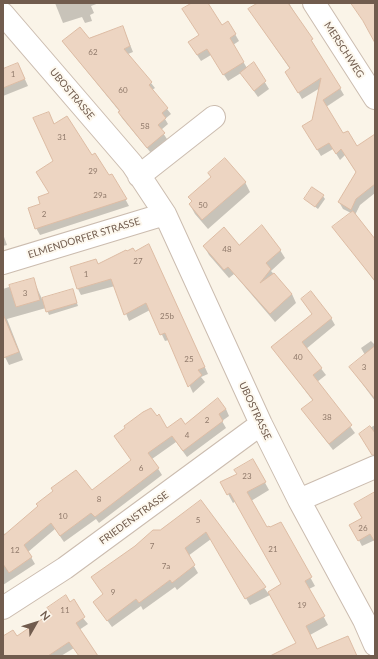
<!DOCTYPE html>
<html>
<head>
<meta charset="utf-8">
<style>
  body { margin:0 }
  #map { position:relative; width:378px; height:659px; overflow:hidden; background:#faf4e8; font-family:Lato,sans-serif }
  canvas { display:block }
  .frame { position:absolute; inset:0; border:4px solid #715c4e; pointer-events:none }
  .north { position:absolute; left:16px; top:603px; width:40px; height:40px; -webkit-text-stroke:3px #fdf8ee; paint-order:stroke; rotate:51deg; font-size:11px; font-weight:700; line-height:16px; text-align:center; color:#715c4e }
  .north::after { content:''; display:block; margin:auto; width:14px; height:18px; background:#715c4e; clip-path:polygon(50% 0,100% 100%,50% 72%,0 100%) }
</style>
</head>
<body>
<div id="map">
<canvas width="378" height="659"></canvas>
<div class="frame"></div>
<div class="north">N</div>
</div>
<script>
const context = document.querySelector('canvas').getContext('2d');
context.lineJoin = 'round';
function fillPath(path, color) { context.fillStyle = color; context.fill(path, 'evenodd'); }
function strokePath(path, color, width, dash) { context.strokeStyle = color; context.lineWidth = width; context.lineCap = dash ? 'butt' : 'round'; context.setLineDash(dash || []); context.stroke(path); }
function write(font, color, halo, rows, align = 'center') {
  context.font = font + ' Lato,sans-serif'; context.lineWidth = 4; context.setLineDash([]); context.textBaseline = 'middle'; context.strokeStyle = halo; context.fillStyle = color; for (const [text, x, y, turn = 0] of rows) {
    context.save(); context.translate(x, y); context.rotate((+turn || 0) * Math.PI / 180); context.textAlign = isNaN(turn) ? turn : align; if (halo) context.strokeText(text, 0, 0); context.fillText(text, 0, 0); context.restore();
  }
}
const shadow = new Path2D(`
  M55,3h44l-8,3 3,7 -4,2 2,6 -7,2 -3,-6 -19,6z
  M194,3h13l15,23 6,-4 11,19 -6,4 14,23 6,-5 16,26 -11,8 -17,-24 -13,8 -17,-26 -10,6 -8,-12 7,-13z
  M258,3h31l55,92 -18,12 17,28 14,12 18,-11v57l-15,12 -5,10 20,31v36l-41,-55 17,-14 -8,-4 -4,-7 17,-30 -11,-17 -5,5 -7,-11 -12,7 -18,-30 10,-5 7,-33 -18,11 -12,-21v-9l-37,-54z
  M123,27l10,25 -5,2 23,29 4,5 -3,2 19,24 -6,5 3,5 -7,6 6,9 -16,14 -29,-35 -3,-5 1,-1 -57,-70 26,-3z
  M18,64l10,22 -25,10v-29l2,2z
  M49,114l6,11 37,32 16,19 4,-1 17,31 -89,29 -4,-7 6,-23 8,-11 4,-33z
  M245,182l5,10 -42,37 -13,-15 -5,-9 2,-3 -3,-5z
  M323,196l2,3 -7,10 -13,-10z
  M3,234l4,11 -4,1z
  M204,246h35l41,4 5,8 -14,13 21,23 4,9 -21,19 -41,-48 -5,4 -20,-23z
  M134,252h18l56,122 -7,3 4,5 -12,11 -24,-53 -4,1 -15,-31 -21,11 -14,-35 -34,9 -3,-6 20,-24z
  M33,279l9,20 31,-8 5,15 -29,9 -3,-7 -39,11 16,41 -14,5 -6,-12v-64z
  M302,300l29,18 4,7 -29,24 20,26 -9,7 38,51 -22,17 -26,-34 6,-15 -41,-54 41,-32z
  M371,341l4,4v56l-25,-34 15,-12 -4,-7z
  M226,409l3,7 -7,5 4,7 -39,29 -11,-15 -24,17 10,16 -63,48 -3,-4 -32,23 -9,-13 -27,23 7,12 -32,21v-54l2,4 87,-44 31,-23 44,-38 17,-5z
  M375,425v34l-15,-25z
  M253,461l16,29 -18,11 15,27 4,1 10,-6 35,63 -6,3 19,36 -18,10 8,15 39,6h-65l5,-13 -27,-48 -20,10 -39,-66 -23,17 10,17 -21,17 -2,-3 -32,23 -2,-4 -29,21 -13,-18 5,-14 57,-64 40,-29 67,91 14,-9 -46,-83 -3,2 -11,-20 16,-9z
  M375,493v47l-13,6 -11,-21 12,-7z
  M70,603l18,21 -9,6 18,26h-17l-6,-8 -13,8h-58v-20l10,-5 3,6z`);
const building = new Path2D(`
  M192,3h16l14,22 6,-4 8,13 -6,4 14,24 -21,13 -16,-26 -10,6 -9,-13 11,-7 -17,-26z
  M258,3h30l25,36 -2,1 30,48 -18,12 20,33 5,-2 9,15 18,-12v50l-19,15 -5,11 -13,-8 18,-30 -15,-23 -5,5 -7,-11 -12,7 -15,-24 10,-6 9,-42 -23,15 -13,-21 5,-4 -42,-59z
  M351,3h24v40l-12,-22z
  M123,26l7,20 -6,3 28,33 -3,3 19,23 -6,5 4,5 -8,7 7,8 -18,15 -29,-36 2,-1 -58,-70 18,-14 9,11z
  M254,62l12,19 -12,10 -14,-18z
  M18,63l7,16 -22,9v-19z
  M49,112l5,12 13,-8 25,39 3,-2 14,22 3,-1 15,25 -92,30 -7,-21 12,-4 -2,-7 11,-4 -13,-21 17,-11 -20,-43z
  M225,158l21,24 -44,38 -13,-16 3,-3 -4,-4 23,-20 -3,-4z
  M312,187l12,8 -9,12 -11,-8z
  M353,211l22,28v42l-43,-54z
  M262,225l19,25 -15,13 5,6 -11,14 14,-10 18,21 -22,20 -42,-47 -4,3 -21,-24 21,-19 15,18z
  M149,244l56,123 -7,3 4,5 -14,12 -23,-54 -5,2 -14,-32 -22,12 -13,-36 -34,10 -7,-22 26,-8 2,5 28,-14 1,1 6,-3 2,3z
  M34,278l6,22 -24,7 -7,-22z
  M73,289l4,14 -31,9 -4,-14z
  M311,291l21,27 -30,24 20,26 -9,7 39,50 -23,19 -28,-35 12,-9 -42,-53 41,-33 -11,-15z
  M3,314l16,38 -16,6z
  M375,346v53l-26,-32z
  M218,398l8,11 -7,5 4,7 -40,30 -11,-15 -24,17 11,15 -64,49 -4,-4 -31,23 -9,-13 -27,22 8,12 -23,16 -6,-9v-28l35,-30 -2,-2 17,-13 -2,-3 25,-18 16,20 39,-30 -17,-24 11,-8 -1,-2 19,-14 8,-4 6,8 2,-2 8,14 14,-10 4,6z
  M370,426l5,7v22h-3l-13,-21z
  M253,459l13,23 -19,10 20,35 2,-1 1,1 11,-5 31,55 -7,4 20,35 -19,10 11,23 31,-13 9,20h-87l26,-13 -28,-51 13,-8 -51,-91 -3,2 -7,-13 17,-8 -3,-4z
  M375,492v50l-5,-8 -12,7 -9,-16 13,-7 -8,-14z
  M201,500l65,87 -21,12 -39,-67 -21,16 10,17 -23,18 -2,-3 -31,23 -3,-4 -29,22 -14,-19 10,-8 -12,-17 44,-31 18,-16h7z
  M66,595l4,7 4,-3 11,18 -9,6 22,33h-19l-10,-14 -21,14h-45v-20l10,-6 4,6 34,-23 -4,-5z`);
const minor = new Path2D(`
  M314,3l61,95
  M3,14l129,150 33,50 96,210 38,76 65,120 11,25
  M139,176l75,-59
  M3,263l162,-49
  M299,500l76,-33
  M3,608l62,-40 196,-144`);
const numberNames = [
  ["62",93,52],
  ["1",13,74],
  ["60",123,90],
  ["58",145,126],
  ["31",62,137],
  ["29",93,171],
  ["29a",100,195],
  ["50",203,205],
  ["2",44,214],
  ["48",227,249],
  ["27",138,261],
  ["1",86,274],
  ["3",25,293],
  ["25b",167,316],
  ["40",298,357],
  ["25",189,359],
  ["3",364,367],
  ["38",327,417],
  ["2",207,420],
  ["4",187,435],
  ["6",141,468],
  ["23",247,476],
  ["8",99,499],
  ["10",63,516],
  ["5",198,520],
  ["26",363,528],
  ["7",152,546],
  ["21",273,549],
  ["12",15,550],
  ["7a",166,566],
  ["9",113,592],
  ["19",302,605],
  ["11",65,610]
];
const streetNames = [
  ["MERSCHWEG",344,50,57],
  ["UBOSTRASSE",72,94,50],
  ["ELMENDORFER STRASSE",84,238,-17],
  ["UBOSTRASSE",255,411,65],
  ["FRIEDENSTRASSE",134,518,-36]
];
fillPath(shadow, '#0003');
fillPath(building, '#edd5c2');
strokePath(building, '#ddbca4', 1);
strokePath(minor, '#cbbcaf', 24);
strokePath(minor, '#fff', 22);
write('8px', '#907a6b', null, numberNames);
write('10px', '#715c4e', '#fdf8ee', streetNames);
</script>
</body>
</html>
